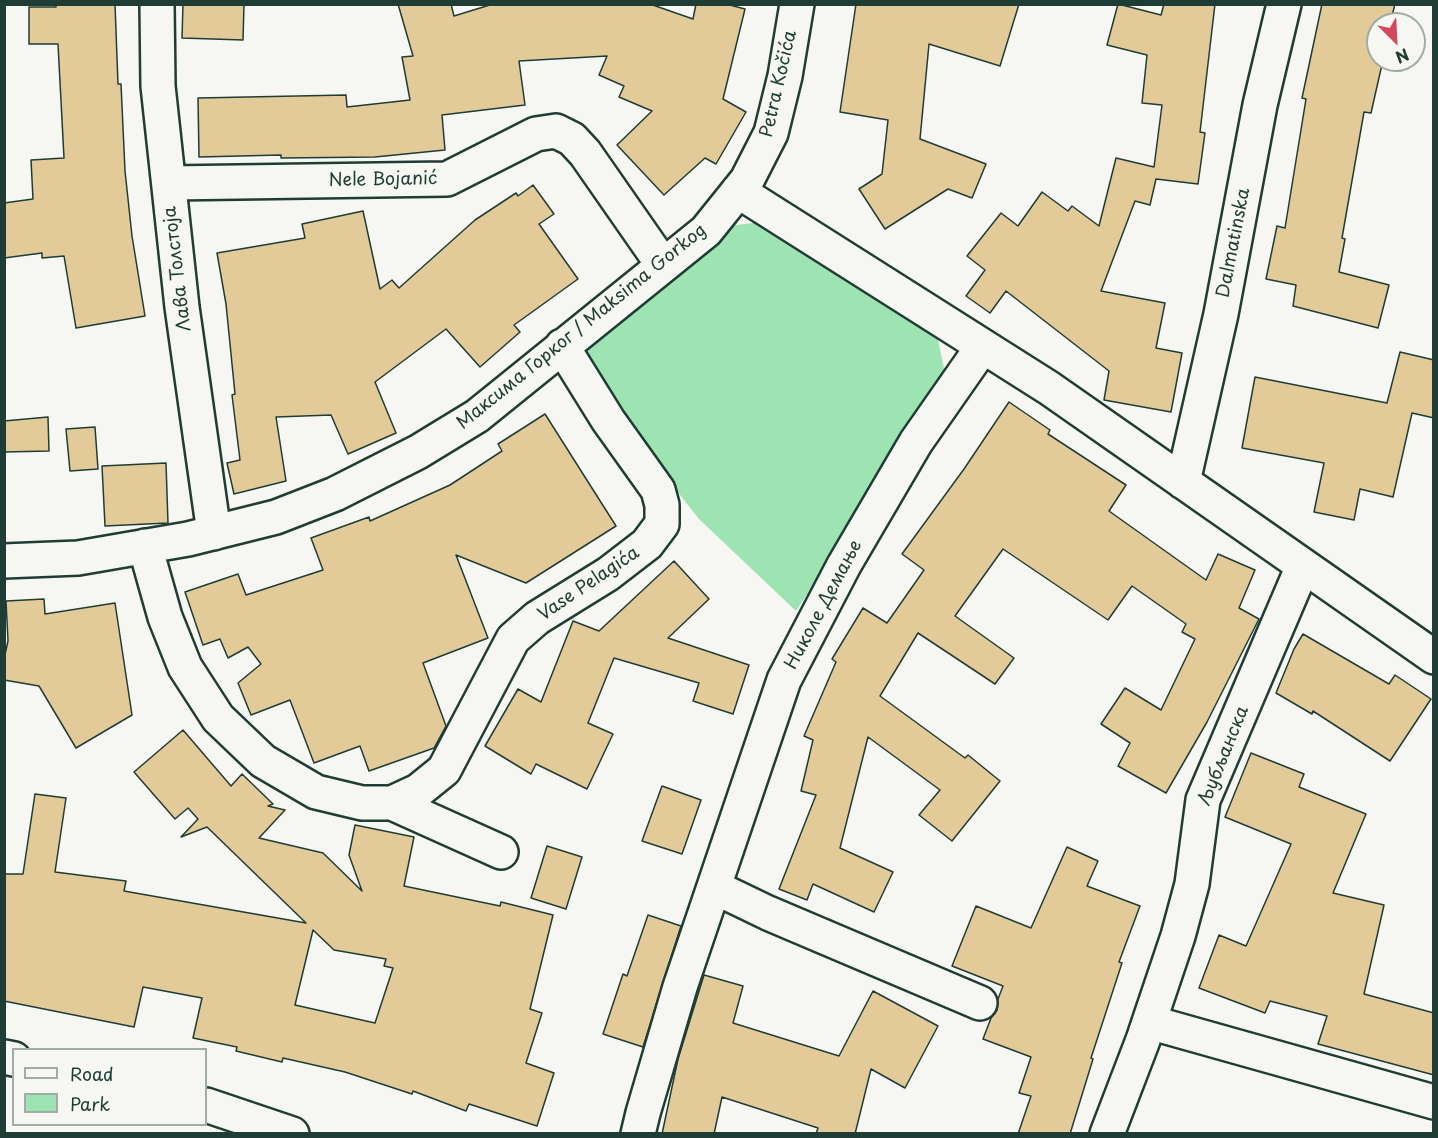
<!DOCTYPE html>
<html>
<head>
<meta charset="utf-8">
<style>
  body { margin:0 }
  #map { position:relative; width:1438px; height:1138px; overflow:hidden; background:#f6f6f2; font-family:"Playpen Sans",sans-serif }
  canvas { display:block }
  .frame { position:absolute; inset:0; border:6px solid #1f3d34; pointer-events:none }
  .legend { position:absolute; left:12px; top:1048px; width:195px; height:78px; box-sizing:border-box; background:#f6f6f2; border:2px solid #a0aca6; margin:0; padding:8px 10px; list-style:none; font-size:18px; color:#1f3d34 }
  .legend li { display:flex; align-items:center; gap:12px; height:30px }
  .legend b { width:30px; border:2px solid #a0aca6 }
  .north { position:absolute; left:1366px; top:12px; width:60px; height:60px; box-sizing:border-box; background:#f6f6f2; border:2px solid #a0aca6; border-radius:50%; rotate:156deg; font-size:16px; font-weight:700; line-height:24px; text-align:center; color:#1f3d34 }
  .north::after { content:''; display:block; margin:auto; width:21px; height:27px; background:#d1495b; clip-path:polygon(50% 0,100% 100%,50% 72%,0 100%) }
</style>
</head>
<body>
<div id="map">
<canvas width="1438" height="1138"></canvas>
<div class="frame"></div>
<ul class="legend">
<li><b style="height:8px;background:#f6f6f2"></b>Road</li>
<li><b style="height:16px;background:#9de4b2"></b>Park</li>
</ul>
<div class="north">N</div>
</div>
<script>
const context = document.querySelector('canvas').getContext('2d');
context.lineJoin = 'round';
function fillPath(path, color) { context.fillStyle = color; context.fill(path, 'evenodd'); }
function strokePath(path, color, width, dash) { context.strokeStyle = color; context.lineWidth = width; context.lineCap = dash ? 'butt' : 'round'; context.setLineDash(dash || []); context.stroke(path); }
function write(font, color, halo, rows, align = 'center') {
  context.font = font + ' "Playpen Sans",sans-serif'; context.lineWidth = 4.5; context.setLineDash([]); context.textBaseline = 'middle'; context.strokeStyle = halo; context.fillStyle = color; for (const [text, x, y, turn = 0] of rows) {
    context.save(); context.translate(x, y); context.rotate((+turn || 0) * Math.PI / 180); context.textAlign = isNaN(turn) ? turn : align; if (halo) context.strokeText(text, 0, 0); context.fillText(text, 0, 0); context.restore();
  }
}
const green = new Path2D(`
  M780,220l158,120 9,43 -151,228 -97,-92 -66,-84 -49,-87 143,-122z`);
const building = new Path2D(`
  M56,4h59l3,80h3l4,87 7,65 13,80 -69,12 -12,-72 -22,2v-5l-38,5v-55l29,-4 -2,-39 33,-2 -6,-114h-29v-37h27z
  M183,4h61l-1,36 -61,-2z
  M398,4h53l3,12 39,-12h157l43,15 3,-15h30l19,5 -22,90 23,13 -30,52 -11,-6 -41,37 -47,-50 35,-34 -33,-14 5,-11 -25,-11 8,-19 -88,5 6,44 -83,10 3,35 -70,7 -94,1v-3l-82,2 -1,-59 148,-3 1,12 63,-7 -8,-43 11,-1z
  M856,4h163l-19,62 -71,-22 -9,95 66,25 -14,34 -24,-9 -63,40 -26,-40 23,-15 6,-54 -48,-8z
  M1118,4l43,11 3,-11h51l-15,128 5,1 -7,51 -42,-5 -6,26 -15,-4 -34,90 64,12 -9,45 26,5 -11,59 -67,-12 5,-29 -103,-80 -16,22 -24,-17 19,-26 -18,-14 34,-43 17,13 24,-34 26,19 4,-5 27,20 17,-68 38,9 8,-62 -20,-2 5,-48 -40,-10z
  M1322,4h73l-5,20h-12v36h5l-12,53 -7,-1 -22,126 3,1 -6,33 50,13 -11,43 -85,-22 3,-21 -30,-6 11,-53 8,2 21,-129 -4,-1z
  M533,185l21,29 -15,10 39,55 -64,46 6,7 -40,35 -34,-38 -71,53 21,51 -48,21 -17,-39 -55,2 10,64 -52,13 -7,-31 13,-3 -8,-65 3,-1 -9,-90 -9,-51 88,-15 -3,-14 61,-13 17,78 12,-9 7,8 76,-68 41,-27 2,3z
  M1400,352l34,8v58l-22,-5 -19,84 -33,-8 -6,31 -40,-8 10,-49 -82,-15 13,-71 132,26z
  M1009,402l41,28 -2,4 78,51 -17,26 97,69 12,-26 37,16 -16,38 20,11 -52,103 -41,71 -48,-27 12,-23 -29,-19 24,-36 36,22 34,-71 -13,-7 4,-8 -54,-38 -24,34 -105,-71 -48,67 59,42 -19,26 -77,-51 -38,63 85,62 3,-3 32,26 -48,60 -33,-26 21,-25 -72,-53 -28,111 53,24 -19,40 -61,-28 -6,16 -28,-11 37,-94 -15,-4 12,-51 -9,-4 32,-74 -4,-3 31,-51 24,15 37,-53 -22,-16 62,-85z
  M545,414l71,112 -90,57 -70,-28 32,83 -65,25 23,63 -12,22 -65,23 -9,-25 -46,17 -24,-63 -39,15 -13,-32 23,-19 -13,-17 -20,11 -8,-19 -17,6 -18,-53 53,-18 8,21 77,-25 -12,-32 58,-21 1,4 80,-36 52,-34 -4,-7z
  M48,417l1,34 -45,1v-31z
  M95,427l3,42 -28,2 -4,-42z
  M166,463l2,60 -63,3 -3,-60z
  M674,561l35,38 -41,39 81,27 -16,49 -40,-13 6,-18 -85,-25 -26,65 25,11 -26,55 -51,-25 -5,10 -46,-28 33,-57 23,13 32,-81 26,10z
  M44,599l1,15 70,-11 17,112 -56,33 -37,-62 -35,-6v-21l4,-18 -2,-40z
  M1303,634l86,50 6,-9 36,24 -41,62 -77,-50 -1,3 -36,-21 18,-44z
  M183,730l48,56 11,-12 31,30 -5,2 17,4 -26,28 64,15 39,38 -13,-36 6,-30 59,12 -10,49 96,20 1,-4 52,13 -23,94 12,4 -16,50 28,10 -17,53 -68,-22 -3,7 -53,-20 -1,3 -67,-22 -62,-14 -1,4 -46,-11 1,-4 -44,-9 9,-40 -59,-11 -9,40 -130,-26v-127h19l12,-80 31,4 -11,74 71,9 -2,10 182,32 -99,-96 -26,10 17,-18 -10,-11 -13,11 -41,-47zM313,930l21,20 52,9 -2,7 9,2 -18,55 -80,-18z
  M1251,753l53,21 -5,13 67,27 -33,79 51,12 -20,89 70,19v62l-116,-31 9,-28 -57,-15 -5,12 -66,-25 20,-53 27,11 45,-102 -66,-27z
  M662,786l39,14 -19,54 -40,-13z
  M547,846l35,11 -16,52 -35,-11z
  M1067,847l31,14 -11,25 53,20 -21,56 3,1 -31,95 2,1 -23,75h-52l13,-38 -12,-3 12,-36 -48,-18 8,-21 6,-8 1,-11 5,-13 -51,-20 24,-60 55,22z
  M648,915l33,11 -38,121 -40,-13 20,-60 4,2z
  M704,975l39,11 -10,37 106,33 34,-65 65,35 -33,62 -34,-19 -16,65h-39l2,-6 -96,-31 -8,37h-52l16,-75z`);
const street = new Path2D(`
  M157,4l1,82 24,221 32,226
  M169,183l278,-4 89,-45 20,-3 16,8 13,14 78,112
  M738,191l311,197 385,269
  M1183,482l38,-168 39,-209 24,-101
  M145,546l20,71 20,50 33,51 45,43 53,31 46,11h30l26,-12 26,-21 69,-131 24,-21 71,-44 39,-30 15,-20v-19l-4,-15 -50,-70 -46,-74
  M4,561l74,-3 110,-19 88,-22 59,-23 83,-42 59,-36 229,-185 41,-51 24,-47 14,-57 12,-72
  M392,803l109,49
  M714,887l54,26 212,90
  M1149,1022l285,80
  M4,1057l10,2
  M206,1105l86,29
  M638,1134l5,-21 37,-126 104,-307 60,-115 72,-123 67,-96
  M1107,1134l36,-94 35,-104 14,-52 11,-84 100,-234`);
const streetNames = [
  ["Petra Kočića",779,84,-77],
  ["Nele Bojanić",383,180,-1],
  ["Dalmatinska",1234,243,-79],
  ["Лава Толстоја",178,269,-97],
  ["Максима Горког / Maksima Gorkog",582,327,-39],
  ["Vase Pelagića",589,584,-34],
  ["Николе Демање",824,605,-62],
  ["Љубљанска",1224,756,-68]
];
fillPath(green, '#9de4b2');
fillPath(building, '#e3ca99');
strokePath(building, '#1f3d34', 1.5);
strokePath(street, '#1f3d34', 38);
strokePath(street, '#f6f6f2', 33);
write('18px', '#1f3d34', '#f6f6f2', streetNames);
</script>
</body>
</html>
